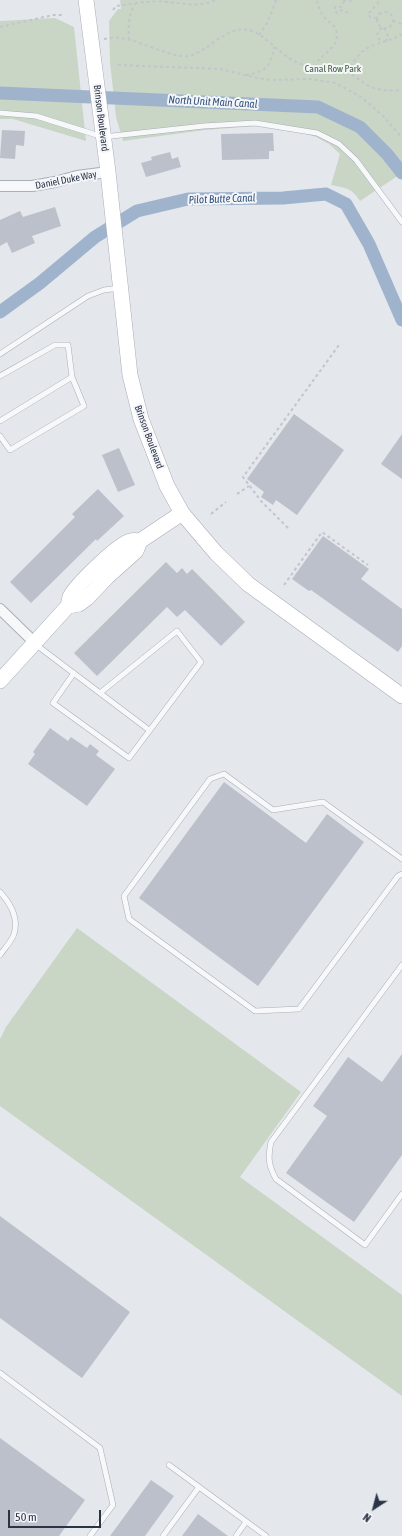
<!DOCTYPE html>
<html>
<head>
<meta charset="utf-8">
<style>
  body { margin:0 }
  #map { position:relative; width:402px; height:1536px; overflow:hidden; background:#e4e7ec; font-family:"Asap Condensed",sans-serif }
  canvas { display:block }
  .north { position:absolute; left:354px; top:1488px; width:40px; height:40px; -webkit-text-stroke:3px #f4f6f9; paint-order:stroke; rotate:216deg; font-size:11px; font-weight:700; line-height:16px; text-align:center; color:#2b3445 }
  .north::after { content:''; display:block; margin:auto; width:14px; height:18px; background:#2b3445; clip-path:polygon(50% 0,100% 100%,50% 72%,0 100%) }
  .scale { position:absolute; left:8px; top:1510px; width:93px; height:18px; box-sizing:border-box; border:2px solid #2b3445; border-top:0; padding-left:5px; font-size:12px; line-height:14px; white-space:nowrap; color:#2b3445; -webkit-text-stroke:3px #f4f6f9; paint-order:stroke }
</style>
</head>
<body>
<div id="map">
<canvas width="402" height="1536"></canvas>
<div class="north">N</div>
<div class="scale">50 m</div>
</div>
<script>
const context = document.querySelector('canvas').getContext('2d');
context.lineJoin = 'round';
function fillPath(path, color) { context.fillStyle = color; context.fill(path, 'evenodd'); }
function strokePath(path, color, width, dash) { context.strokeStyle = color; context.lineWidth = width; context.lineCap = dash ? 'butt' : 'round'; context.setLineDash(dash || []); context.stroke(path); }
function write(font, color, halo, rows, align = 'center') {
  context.font = font + ' "Asap Condensed",sans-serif'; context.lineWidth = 4; context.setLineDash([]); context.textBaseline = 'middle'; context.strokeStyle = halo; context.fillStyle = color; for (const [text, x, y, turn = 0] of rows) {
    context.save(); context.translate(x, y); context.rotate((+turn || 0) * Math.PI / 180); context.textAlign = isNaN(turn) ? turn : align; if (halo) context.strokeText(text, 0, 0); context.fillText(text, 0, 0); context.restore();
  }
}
const green = new Path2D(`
  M120,0h282v173l-42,28c-8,-13 -14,-13 -29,-16l9,-31 -11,-10 -13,-7 -16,-5 -44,-6 -51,4 -82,11 -7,-24 -6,-55 -1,-41 9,-12h3z
  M55,18l19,9 12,114 -73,-22h-13v-98z
  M77,928l224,164 -61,85 162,118v101l-402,-290v-67l6,-12z`);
const canal = new Path2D(`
  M0,93l318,14 42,20 27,27 15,19
  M0,312l40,-29 55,-46 42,-26 51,-12 95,-1 43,-4 20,10 23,40 33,76`);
const building = new Path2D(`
  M2,130l23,1 -1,15 -8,-1 -1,14 -15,-1z
  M273,133l1,18h-5v8l-47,1 -1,-26z
  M170,152l2,7 6,-2 3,10 -35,10 -5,-14 11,-3 -1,-3z
  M55,207l6,19 -29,10 3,7 -23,10 -5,-11 -7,4v-26l20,-9 3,6z
  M294,414l50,36 -47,65 -21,-15 -3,5 -12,-8 3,-5 -17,-13z
  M402,434v45l-21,-15z
  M119,448l16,37 -17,7 -16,-37z
  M98,489l26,27 -27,25 -1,-2 -65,64 -21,-21 65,-65 -3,-3z
  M323,536l46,33 -8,10 41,30v37l-4,6 -87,-62 -2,1 -17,-12z
  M166,562l11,11 5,-5 5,6 5,-5 53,53 -24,24 -36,-36 -8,7 -10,-10 -70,69 -23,-23z
  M50,728l18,13 3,-4 16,11 3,-4 9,7 -3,4 19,14 -28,37 -59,-42 7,-10 -2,-2z
  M224,782l82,61 21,-29 37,28 -106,144 -119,-88z
  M402,1054v101l-48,67 -68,-49 41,-57 -14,-10 35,-49 34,25z
  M0,1216l130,96 -48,66 -82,-60z
  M0,1438l85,62 -26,36h-59z
  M151,1480l23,16 -29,40h-35z
  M198,1514l30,22h-46z`);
const path = new Path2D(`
  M274,0h6
  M343,0l6,1 3,-1
  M344,1l-3,6 -5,-1 -2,4 3,3 5,-3 6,3
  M113,10l3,-4c16,-2 33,-6 50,-4 19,1 31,6 50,-2
  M377 20a8 8 0 1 1 16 0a8 8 0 1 1-16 0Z
  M377,18l-7,-1 -2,-3 10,-11 1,-3
  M393,21l9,3
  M0,27l53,-12h11
  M382,28c-7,4 -5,10 0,14
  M384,28l4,8 -2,6
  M259,35l8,-12 9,-22
  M104,39c5,-1 10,-2 15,-1 20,1 53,21 70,18 19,-4 37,-31 60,-26 14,3 31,24 45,31 9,5 22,8 32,8 4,0 8,-1 12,0 11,1 18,9 26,14 11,8 25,8 38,7
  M129,40c-1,-14 -1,-25 6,-36
  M118,65l102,4 37,9 15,2 38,-1 25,4 26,14 23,20 18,21
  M315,67c3,-14 29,-18 20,-40 -10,-8 -16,-14 -18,-27
  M348,72c4,-7 9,-17 15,-21 12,-9 27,-9 39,-17
  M246,75c20,-3 24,-8 28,-28
  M237,494l12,-8
  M211,514l15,-12
  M288,528l-27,-27 -18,-24 96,-132
  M284,585l38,-53 46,33`);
const lane = new Path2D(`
  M0,113l36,3 67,21 101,-11 51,-3 62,10 22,11 17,16 46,62
  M0,354l88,-58 16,-6 16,-2
  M0,376l55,-31h13l4,32 12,29 -74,44 -10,-14
  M0,421l72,-44
  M35,644l114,86
  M74,673l-21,30 76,55 72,-96 -24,-31 -77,62
  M402,859l-79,-57 -50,8 -49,-36 -14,5 -86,117 5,23 126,92 44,-2 99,-133 4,-2
  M0,892c10,11 19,26 14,42 -2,7 -10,15 -14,21
  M402,965l-131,177c-3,15 -3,23 5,37l89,66 37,-51
  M0,1373l100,75 13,57 -23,31
  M169,1465l97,71
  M163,1536l36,-49
  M236,1536l10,-14`);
const street = new Path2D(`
  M0,186h32l23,-4 22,-6 31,-4
  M0,609l35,34`);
const secondary = new Path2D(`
  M86,0l22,172 22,203 11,44 26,67 15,27 34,40 32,31 154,112
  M68,606l11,-2 8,-6 20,-21 29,-26 4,-10 42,-28
  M0,681l68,-75c1,-3 1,-6 2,-9 5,-11 49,-54 61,-56 3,-1 6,0 9,0`);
const parkNames = [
  ["Canal Row Park",333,69]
];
const streetNames = [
  ["Brinson Boulevard",101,118,83],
  ["Daniel Duke Way",66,180,-11],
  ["Brinson Boulevard",149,437,70]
];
const waterNames = [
  ["North Unit Main Canal",213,102,3],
  ["Pilot Butte Canal",222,199,-2]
];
fillPath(green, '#c9d6c5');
strokePath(canal, '#9fb4cc', 13);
fillPath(building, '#bbc0ca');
strokePath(lane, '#a9aeb7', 6);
strokePath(street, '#a9aeb7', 12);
strokePath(secondary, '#a9aeb7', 16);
strokePath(path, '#c2c5cb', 2, [3, 3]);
strokePath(lane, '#f7f8fa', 5);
strokePath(street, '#f7f8fa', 10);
strokePath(secondary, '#fff', 15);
write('10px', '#3f6138', '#f4f6f9', parkNames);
write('10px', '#2b3445', '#f4f6f9', streetNames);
write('italic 11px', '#34527a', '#f4f6f9', waterNames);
</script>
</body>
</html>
